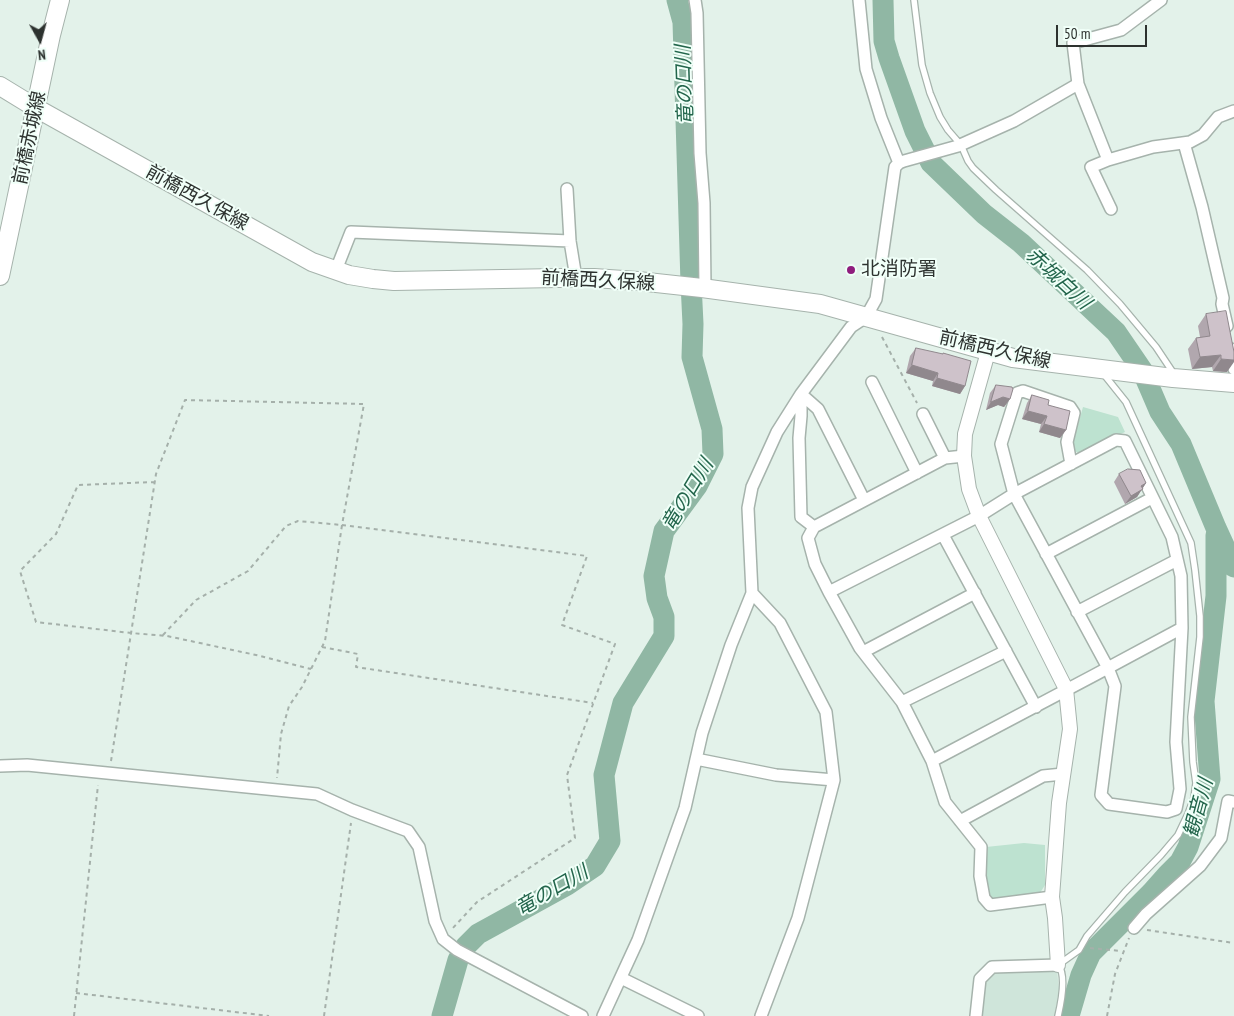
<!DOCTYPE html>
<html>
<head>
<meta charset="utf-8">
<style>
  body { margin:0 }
  #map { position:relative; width:1234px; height:1016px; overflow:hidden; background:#e3f2ea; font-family:"PT Sans Narrow",sans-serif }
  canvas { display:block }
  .north { position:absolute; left:15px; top:15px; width:50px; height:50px; -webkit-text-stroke:4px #f0fff8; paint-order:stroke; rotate:173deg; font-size:14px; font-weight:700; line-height:20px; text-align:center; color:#2d322f }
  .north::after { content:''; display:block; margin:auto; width:18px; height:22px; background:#2d322f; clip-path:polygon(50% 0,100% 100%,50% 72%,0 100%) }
  .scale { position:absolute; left:1056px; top:25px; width:91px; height:22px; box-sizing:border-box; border:2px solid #2d322f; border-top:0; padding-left:6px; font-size:15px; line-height:18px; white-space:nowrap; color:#2d322f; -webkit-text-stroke:4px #f0fff8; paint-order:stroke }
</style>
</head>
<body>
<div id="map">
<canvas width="1234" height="1016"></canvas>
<div class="north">N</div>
<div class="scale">50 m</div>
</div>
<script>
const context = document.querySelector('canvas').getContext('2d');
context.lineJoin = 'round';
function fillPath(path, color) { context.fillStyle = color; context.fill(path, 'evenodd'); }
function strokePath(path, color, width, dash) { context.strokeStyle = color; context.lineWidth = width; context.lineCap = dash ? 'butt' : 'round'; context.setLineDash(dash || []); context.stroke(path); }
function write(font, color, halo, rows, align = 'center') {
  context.font = font + ' "PT Sans Narrow","Noto Sans JP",sans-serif'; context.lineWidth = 4; context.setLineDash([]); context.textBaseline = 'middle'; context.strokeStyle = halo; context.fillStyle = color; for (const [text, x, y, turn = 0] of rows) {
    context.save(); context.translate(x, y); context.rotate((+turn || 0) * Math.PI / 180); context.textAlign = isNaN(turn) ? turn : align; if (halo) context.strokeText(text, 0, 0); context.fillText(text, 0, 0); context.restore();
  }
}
const built = new Path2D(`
  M1057,971l2,18 -4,27h-74l4,-36 6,-7z`);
const green = new Path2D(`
  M1083,407l35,10 7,15 -45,21 -7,-2v-9z
  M1024,843l21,2v40l-5,8 -45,7 -7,-5 -3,-21 1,-27z`);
const river = new Path2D(`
  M883,0l1,41 5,17 26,73 16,32 53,51 37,29 95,89 26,38 18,42 21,32 35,84 18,39
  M442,1016l16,-56 8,-14 12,-12 89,-49 28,-19 15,-25 -6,-66 19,-72 41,-67v-19l-7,-19 -3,-22 10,-45 33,-45 16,-32 -1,-25 -20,-72 1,-33 -2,-41 -8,-261 -6,-22
  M1069,1016l12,-41 10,-22 60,-60 16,-18 13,-13 8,-15 22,-68 -6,-78 12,-105v-61`);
const path = new Path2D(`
  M882,337l35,66
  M155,482l-77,3 -22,49 -36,37 16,51 95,11 36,3 89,19 55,14
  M163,635l33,-35 52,-29 38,-45 12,-5 44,4 -17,116 -23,46 -13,19 -8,28 -4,44
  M322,647l36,7 -2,13 237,36
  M111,761l45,-287 29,-74 179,4 -22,121 245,31 -25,69 53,19 -48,131 8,63 -98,64 -25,27
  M1147,930l87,13
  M1090,948l31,3
  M76,993l193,23
  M74,1016l24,-231
  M324,1016l27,-193
  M1107,1016l8,-42 14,-36`);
const service = new Path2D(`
  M914,0l8,65 8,28 10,24 8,13 13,15 7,16 5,7 23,22 91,80 33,34 36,43 18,27
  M1058,1016c3,-13 9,-41 0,-51l21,-15 8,-14 38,-44 36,-37 17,-20 10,-21 6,-16 2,-15 -3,-21 -2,-45 9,-80v-21l-5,-46 -4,-27 -65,-141 -24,-30`);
const minor = new Path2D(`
  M695,0l2,13 3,140 4,50 1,85
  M859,0l7,69 15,49 18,45
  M1161,0l-40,30 -48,13 5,41 30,76 45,-13 37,-5 13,-7 15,-18 16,-6
  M1184,143l18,64 21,91 -1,6 5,22
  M1108,160l-17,7 20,42
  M567,189l3,52 6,37
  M336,270l15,-38 219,9
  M1231,349l3,20
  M872,382l45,91
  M801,394v22l-2,22 2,79 13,10
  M801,394l17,15 46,91
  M923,414l22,44
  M964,456l-19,2 -131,69 -6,11 7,26 14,28 31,56 42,54 30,59 13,41 36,45 -1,29 4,22 6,7 62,-8
  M943,535l93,172
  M1046,554l106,-56
  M829,592l150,-76 35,-22 102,-54 9,1 47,96 9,39 1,52 -6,114 4,47 -4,20 -9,3 -58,-8 -8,-9 14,-109 -7,-18 -94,-174 -13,-50 16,-51 6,-2 47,16 4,6 -7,29 4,22
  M752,593l28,30 46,89 8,68 -36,138 -37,98
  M1077,612l100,-52
  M863,652l112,-59
  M902,702l104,-51
  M696,759l80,16 58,5
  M932,761c84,-44 167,-88 250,-133
  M0,766l27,-1 290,29 35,16 56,21 11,16 16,74 8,18 14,11 125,66
  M960,821l83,-45 20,-2
  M1134,928l12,-14 54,-48 21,-28 7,-37 6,1
  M621,978l77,38
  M603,1016l35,-76 47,-132 17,-75 29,-88 21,-52 -4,-85 4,-21 25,-55 24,-38 50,-67 15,-10 10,-18 19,-132 4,-4 5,-2 54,-15 56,-25 64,-37
  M976,1016l4,-37 12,-12 66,-2`);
const tertiary = new Path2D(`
  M988,352l-23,82 -1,22 5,33 10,27 87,173 4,40 -11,74 -7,94 3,21 3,47`);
const primary = new Path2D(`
  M0,86l36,22 276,154 37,13 24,4 21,2 163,-3h37l44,3 64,7 118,16 193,54 160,20 61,5
  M0,276l51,-241 9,-35`);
const wall = new Path2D(`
  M1206,314l21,58 -14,-1 -1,-4 -20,2 -4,-20 8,-11 4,-1 -2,-11z
  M916,348l49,38 -5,8 -28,-8 1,-5 -27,-8 4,-17z
  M996,385l14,14 -6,8 -6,-2 -12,5 4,-17z
  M1032,395l16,10 18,25 -6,8 -21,-6 2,-8 -19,-5 5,-16z
  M1119,474l27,9 -9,14 -12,7 -11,-22z`);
const shadedWall = new Path2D(`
  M1221,355l-9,12 -20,2 8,-12z
  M1221,359l13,1v2l-7,10 -14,-1z
  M912,365l26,8 -5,8 -27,-8z
  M937,378l28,8 -5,8 -28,-8z
  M1003,397l7,2 -6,8 -6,-2 -12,5 5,-8z
  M1028,411l19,5 -6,8 -19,-5z
  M1044,424l22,6 -6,8 -21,-6z
  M1146,483l-9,14 -12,7 6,-8 10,-10z`);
const building = new Path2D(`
  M1226,311l8,41v8l-13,-1v-4l-21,2 -4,-19 14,-2 -4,-22z
  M916,348l27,6v-1l28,8 -6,25 -28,-8 1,-5 -26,-8z
  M996,385l16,2 1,2 -3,10 -7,-2 -12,5z
  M1032,395l17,5 -1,5 22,6 -4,19 -22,-6 3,-8 -19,-5z
  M1128,469l12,1 6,13 -5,3 2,3 -12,7 -12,-22z`);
const markers = [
  [851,270,5,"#8f1c7d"]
];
const streetNames = [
  ["前橋赤城線",30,138,-78],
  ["前橋西久保線",197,198,29],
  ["前橋西久保線",598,281,3],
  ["前橋西久保線",995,350,13]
];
const poiNames = [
  ["北消防署",861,270]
];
const waterNames = [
  ["竜の口川",685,85,-92],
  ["赤城白川",1058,279,43],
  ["竜の口川",688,495,-59],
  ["観音川",1199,808,-75],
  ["竜の口川",552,891,-30]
];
fillPath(built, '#cfe5da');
fillPath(green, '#bde2d0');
strokePath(river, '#90b7a4', 21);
strokePath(service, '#a6b3ac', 8);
strokePath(minor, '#a6b3ac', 14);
strokePath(tertiary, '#a6b3ac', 16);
strokePath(primary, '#a6b3ac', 20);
strokePath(path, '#a5b0aa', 2, [4, 4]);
strokePath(service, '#fff', 5.5);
strokePath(minor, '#fff', 11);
strokePath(tertiary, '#fff', 14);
strokePath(primary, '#fff', 18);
fillPath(wall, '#b1a7ae');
fillPath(shadedWall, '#90888d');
fillPath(building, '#cec2ca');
strokePath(building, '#90888d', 1);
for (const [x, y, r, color] of markers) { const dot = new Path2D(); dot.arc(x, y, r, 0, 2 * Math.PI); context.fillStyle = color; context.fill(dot); strokePath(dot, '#f0fff8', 2); }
write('19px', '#2d322f', '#f0fff8', streetNames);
write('19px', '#2d322f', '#f0fff8', poiNames, 'left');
write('italic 20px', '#22654b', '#f0fff8', waterNames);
</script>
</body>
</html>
